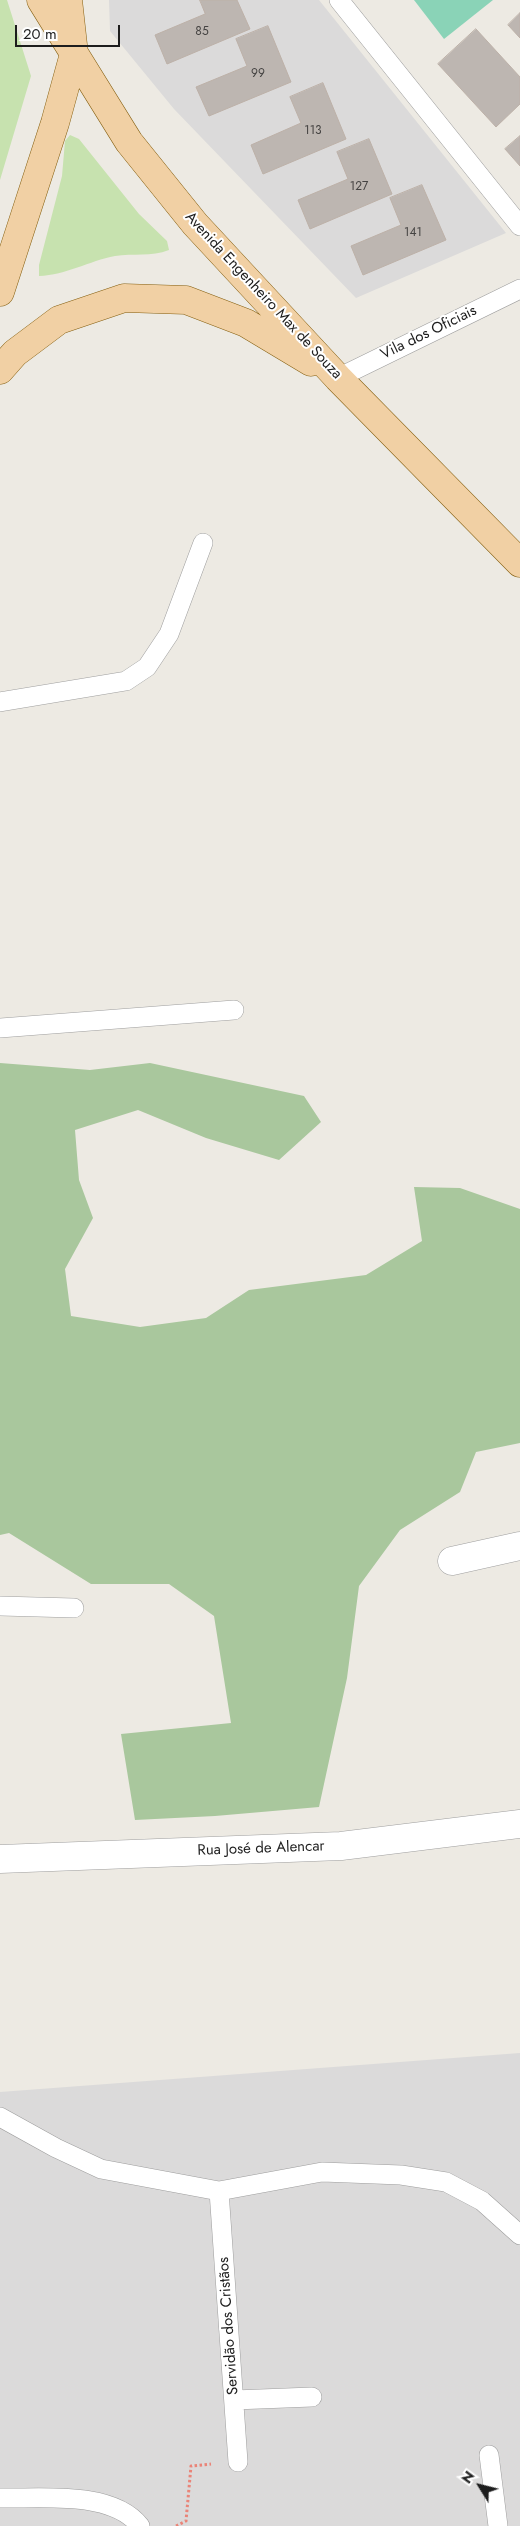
<!DOCTYPE html>
<html>
<head>
<meta charset="utf-8">
<style>
  body { margin:0 }
  #map { position:relative; width:520px; height:2526px; overflow:hidden; background:#edeae3; font-family:Jost,sans-serif }
  canvas { display:block }
  .north { position:absolute; left:455px; top:2461px; width:50px; height:50px; -webkit-text-stroke:4px #fff; paint-order:stroke; rotate:306deg; font-size:14px; font-weight:700; line-height:20px; text-align:center; color:#1d1d1d }
  .north::after { content:''; display:block; margin:auto; width:18px; height:22px; background:#1d1d1d; clip-path:polygon(50% 0,100% 100%,50% 72%,0 100%) }
  .scale { position:absolute; left:15px; top:25px; width:105px; height:22px; box-sizing:border-box; border:2px solid #1d1d1d; border-top:0; padding-left:6px; font-size:15px; line-height:18px; white-space:nowrap; color:#1d1d1d; -webkit-text-stroke:4px #fff; paint-order:stroke }
</style>
</head>
<body>
<div id="map">
<canvas width="520" height="2526"></canvas>
<div class="north">N</div>
<div class="scale">20 m</div>
</div>
<script>
const context = document.querySelector('canvas').getContext('2d');
context.lineJoin = 'round';
function fillPath(path, color) { context.fillStyle = color; context.fill(path, 'evenodd'); }
function strokePath(path, color, width, dash) { context.strokeStyle = color; context.lineWidth = width; context.lineCap = dash ? 'butt' : 'round'; context.setLineDash(dash || []); context.stroke(path); }
function write(font, color, halo, rows, align = 'center') {
  context.font = font + ' Jost,sans-serif'; context.lineWidth = 4; context.setLineDash([]); context.textBaseline = 'middle'; context.strokeStyle = halo; context.fillStyle = color; for (const [text, x, y, turn = 0] of rows) {
    context.save(); context.translate(x, y); context.rotate((+turn || 0) * Math.PI / 180); context.textAlign = isNaN(turn) ? turn : align; if (halo) context.strokeText(text, 0, 0); context.fillText(text, 0, 0); context.restore();
  }
}
const residential = new Path2D(`
  M109,0h210l187,233 -150,65 -182,-189 -64,-78z
  M520,2053v473h-520v-434z`);
const grass = new Path2D(`
  M0,0h7l24,76 -31,104z
  M70,135l9,4 60,75 28,27 2,9c-18,7 -36,3 -54,6 -26,5 -49,19 -76,20v-11l23,-89 3,-35z`);
const forest = new Path2D(`
  M0,1063l90,7 60,-7 154,33 17,26 -42,38 -73,-22 -68,-28 -63,20 4,50 14,38 -28,51 6,47 69,11 66,-9 43,-28 117,-15 56,-34 -8,-54 46,1 60,21v234l-44,9 -16,40 -60,38 -41,56 -12,92 -28,129 -104,9 -80,4 -14,-86 110,-11 -17,-107 -45,-32h-78l-82,-51 -9,2z`);
const pitch = new Path2D(`
  M414,0h79l-49,39z`);
const building = new Path2D(`
  M200,0h37l13,29 -83,35 -12,-29 50,-21z
  M520,13v25l-12,-13z
  M268,26l23,56 -82,34 -13,-29 51,-21 -11,-27z
  M476,29l44,48v27l-24,23 -58,-63z
  M323,83l23,56 -83,35 -12,-29 50,-22 -11,-26z
  M520,136v30l-15,-17z
  M369,139l23,55 -82,35 -12,-29 50,-21 -11,-27z
  M422,185l24,55 -83,35 -12,-29 50,-21 -11,-27z`);
const path = new Path2D(`
  M176,2526l10,-5 5,-55 20,-2`);
const service = new Path2D(`
  M339,0l181,226
  M338,378l182,-89
  M0,702l126,-21 21,-14 22,-33 34,-91
  M0,1028l234,-18
  M0,1606l74,2
  M0,2117l56,31 45,21 118,22 103,-19 79,3 45,7 36,19 38,34
  M219,2191l19,271
  M234,2400l78,-3
  M489,2455l9,71
  M0,2498c41,1 112,-8 140,28`);
const minor = new Path2D(`
  M452,1561l68,-15
  M0,1859l341,-13 179,-22`);
const primary = new Path2D(`
  M41,0l88,142 66,82 143,154 182,185
  M0,292l55,-169 19,-69 -6,-54
  M0,370l15,-17 44,-33 65,-22 62,2 60,23 65,39`);
const numberNames = [
  ["85",202,32],
  ["99",258,74],
  ["113",313,131],
  ["127",359,187],
  ["141",413,233]
];
const streetNames = [
  ["Avenida Engenheiro Max de Souza",263,296,47],
  ["Vila dos Oficiais",429,333,-26],
  ["Rua José de Alencar",261,1849,-2],
  ["Servidão dos Cristãos",229,2326,-94]
];
fillPath(residential, '#dbdada');
fillPath(grass, '#c7e2af');
fillPath(forest, '#a9c79d');
fillPath(pitch, '#8ad3b7');
fillPath(building, '#bdb6b1');
strokePath(building, '#bdb1a8', 1);
strokePath(service, '#9e9e9e', 20);
strokePath(minor, '#9e9e9e', 29);
strokePath(primary, '#855f10', 29);
strokePath(path, '#ea8478', 3, [2.5, 2.5]);
strokePath(service, '#fff', 19);
strokePath(minor, '#fff', 28);
strokePath(primary, '#f1d0a4', 28);
write('12px', '#454342', null, numberNames);
write('15px', '#1d1d1d', '#fff', streetNames);
</script>
</body>
</html>
